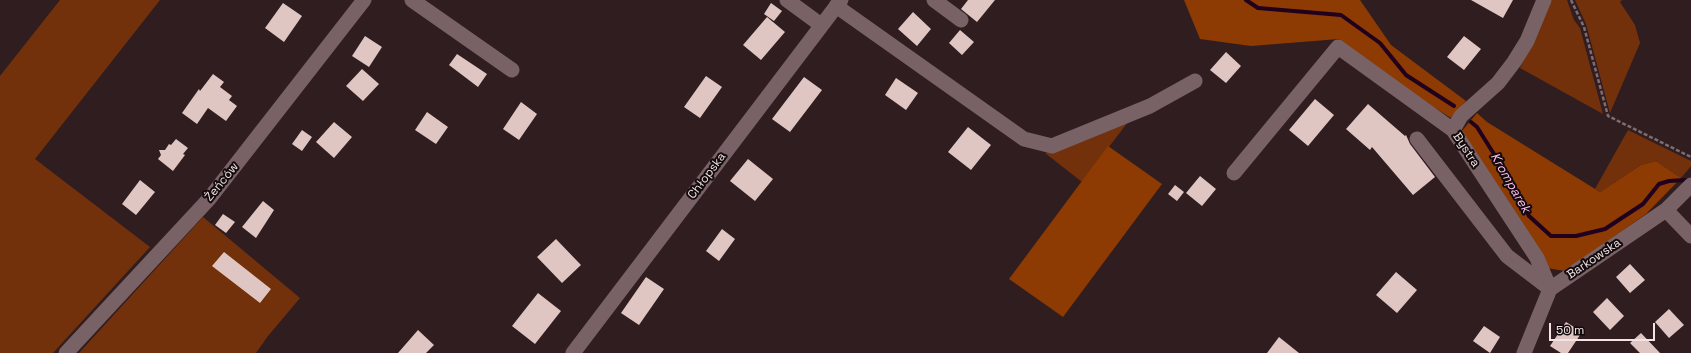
<!DOCTYPE html>
<html>
<head>
<meta charset="utf-8">
<style>
  body { margin:0 }
  #map { position:relative; width:1691px; height:353px; overflow:hidden; background:#301d20; font-family:"Space Grotesk",sans-serif }
  canvas { display:block }
  .scale { position:absolute; left:1549px; top:323px; width:106px; height:18px; box-sizing:border-box; border:2px solid #f2e4e6; border-top:0; padding-left:5px; font-size:12px; line-height:14px; white-space:nowrap; color:#f2e4e6; -webkit-text-stroke:3px #120a0b; paint-order:stroke }
</style>
</head>
<body>
<div id="map">
<canvas width="1691" height="353"></canvas>
<div class="scale">50 m</div>
</div>
<script>
const context = document.querySelector('canvas').getContext('2d');
context.lineJoin = 'round';
function fillPath(path, color) { context.fillStyle = color; context.fill(path, 'evenodd'); }
function strokePath(path, color, width, dash) { context.strokeStyle = color; context.lineWidth = width; context.lineCap = dash ? 'butt' : 'round'; context.setLineDash(dash || []); context.stroke(path); }
function write(font, color, halo, rows, align = 'center') {
  context.font = font + ' "Space Grotesk",sans-serif'; context.lineWidth = 4; context.setLineDash([]); context.textBaseline = 'middle'; context.strokeStyle = halo; context.fillStyle = color; for (const [text, x, y, turn = 0] of rows) {
    context.save(); context.translate(x, y); context.rotate((+turn || 0) * Math.PI / 180); context.textAlign = isNaN(turn) ? turn : align; if (halo) context.strokeText(text, 0, 0); context.fillText(text, 0, 0); context.restore();
  }
}
const green = new Path2D(`
  M60,0h100l-125,159 115,88 -97,106h-53v-277z
  M1550,0h17l7,20 6,8 23,86 -83,-46z
  M1575,0h47l-2,2 15,23 5,18 -30,70 -24,-89z
  M1128,122l-46,60 -37,-29 38,-12z
  M1628,130l63,31v5l-10,12 -25,-17 -15,4 -41,27 -5,-3z
  M203,217l97,81 -32,38 -12,17h-177z`);
const forest = new Path2D(`
  M1184,0h176l31,45 75,56 -15,17 -76,-47 -36,-32 -88,7 -51,-7z
  M1477,113l10,9 113,70 41,-27 15,-4 25,17 -35,36 -81,57 -18,-3 -86,-136z
  M1108,146l54,38 -99,133 -54,-38z`);
const stream = new Path2D(`
  M1246,0l12,8 83,7 39,28 26,32 48,31
  M1471,122l6,5 32,51 20,38 22,20h25l29,-7 38,-25 16,-20 10,-3 16,-1`);
const building = new Path2D(`
  M968,0h27l-18,22 -16,-13z
  M1471,0h42l-10,18z
  M283,3l19,13 -18,26 -19,-14z
  M771,3l11,8 -8,10 -10,-7z
  M913,12l18,17 -14,17 -19,-17z
  M767,17l18,15 -24,28 -18,-15z
  M960,30l14,12 -12,13 -13,-12z
  M365,36l17,11 -13,20 -17,-11z
  M1464,36l17,13 -17,21 -17,-13z
  M1226,52l15,14 -15,17 -16,-13z
  M457,54l30,20 -9,13 -29,-22z
  M362,69l17,15 -16,17 -17,-15z
  M213,74l11,8 -4,5 12,9 -3,4 8,6 -11,15 -18,-13 -11,16 -15,-11 17,-24 1,2z
  M706,76l16,11 -22,31 -16,-11z
  M804,77l18,13 -32,42 -18,-13z
  M896,78l22,15 -12,17 -21,-15z
  M1315,99l19,16 -26,31 -19,-16z
  M521,102l16,12 -18,26 -16,-11z
  M1368,104l37,32 1,-1 4,9 25,33 -22,18 -41,-48 -2,3 -24,-21z
  M427,112l21,15 -12,17 -21,-14z
  M334,122l18,15 -18,21 -18,-16z
  M968,127l23,18 -20,25 -23,-18z
  M302,130l10,7 -10,14 -10,-7z
  M176,139l12,9 -5,6 2,1 -12,16 -15,-12 3,-4 -2,-5h6l4,-6 2,1z
  M748,159l25,20 -18,22 -25,-20z
  M1200,176l16,13 -14,17 -16,-13z
  M140,180l15,12 -19,23 -14,-11z
  M1175,185l9,7 -7,9 -9,-7z
  M263,201l11,9 -18,28 -14,-11z
  M223,214l12,8 -9,11 -11,-8z
  M722,229l13,10 -16,22 -13,-10z
  M556,239l25,26 -19,18 -25,-26z
  M224,252l47,37 -11,14 -48,-37z
  M1630,264l15,16 -15,13 -14,-16z
  M1396,272l21,18 -20,23 -21,-18z
  M646,277l18,12 -25,36 -18,-12z
  M538,293l23,18 -26,33 -23,-18z
  M1607,298l17,18 -14,14 -17,-18z
  M1669,309l15,16 -15,13 -14,-16z
  M1566,322l16,10 -14,21h-7l-11,-7z
  M1484,326l16,11 -10,16 -17,-12z
  M418,330l16,15 -8,8h-28z
  M1641,333l19,20h-20l-10,-10z
  M1279,337l20,16h-32z`);
const path = new Path2D(`
  M1571,0l13,27 24,89 83,41`);
const minor = new Path2D(`
  M412,0l100,70
  M787,0l34,25
  M934,0l27,20
  M1544,0l-17,41 -13,21 -16,21 -37,33 -8,14 84,128 13,31
  M836,6l188,133 28,7 98,-40 45,-25
  M1417,139l90,117 42,32
  M1234,173l104,-126 115,83
  M1666,210l25,26
  M66,353l143,-154 155,-199
  M573,353l268,-353
  M1524,353l26,-64 116,-79 25,-25`);
const streetNames = [
  ["Bystra",1466,150,57],
  ["Chłopska",707,176,-53],
  ["Żeńców",222,182,-51],
  ["Barkowska",1594,259,-34]
];
const waterNames = [
  ["Kromparek",1510,183,60]
];
fillPath(green, '#73310b');
fillPath(forest, '#8d3a03');
strokePath(stream, '#20001d', 4);
fillPath(building, '#e0c6c2');
strokePath(path, '#7e6d70', 2.5, [4, 2]);
strokePath(minor, '#796265', 15);
write('12px', '#f2e4e6', '#120a0b', streetNames);
write('italic 13px', '#fabef0', '#120a0b', waterNames);
</script>
</body>
</html>
